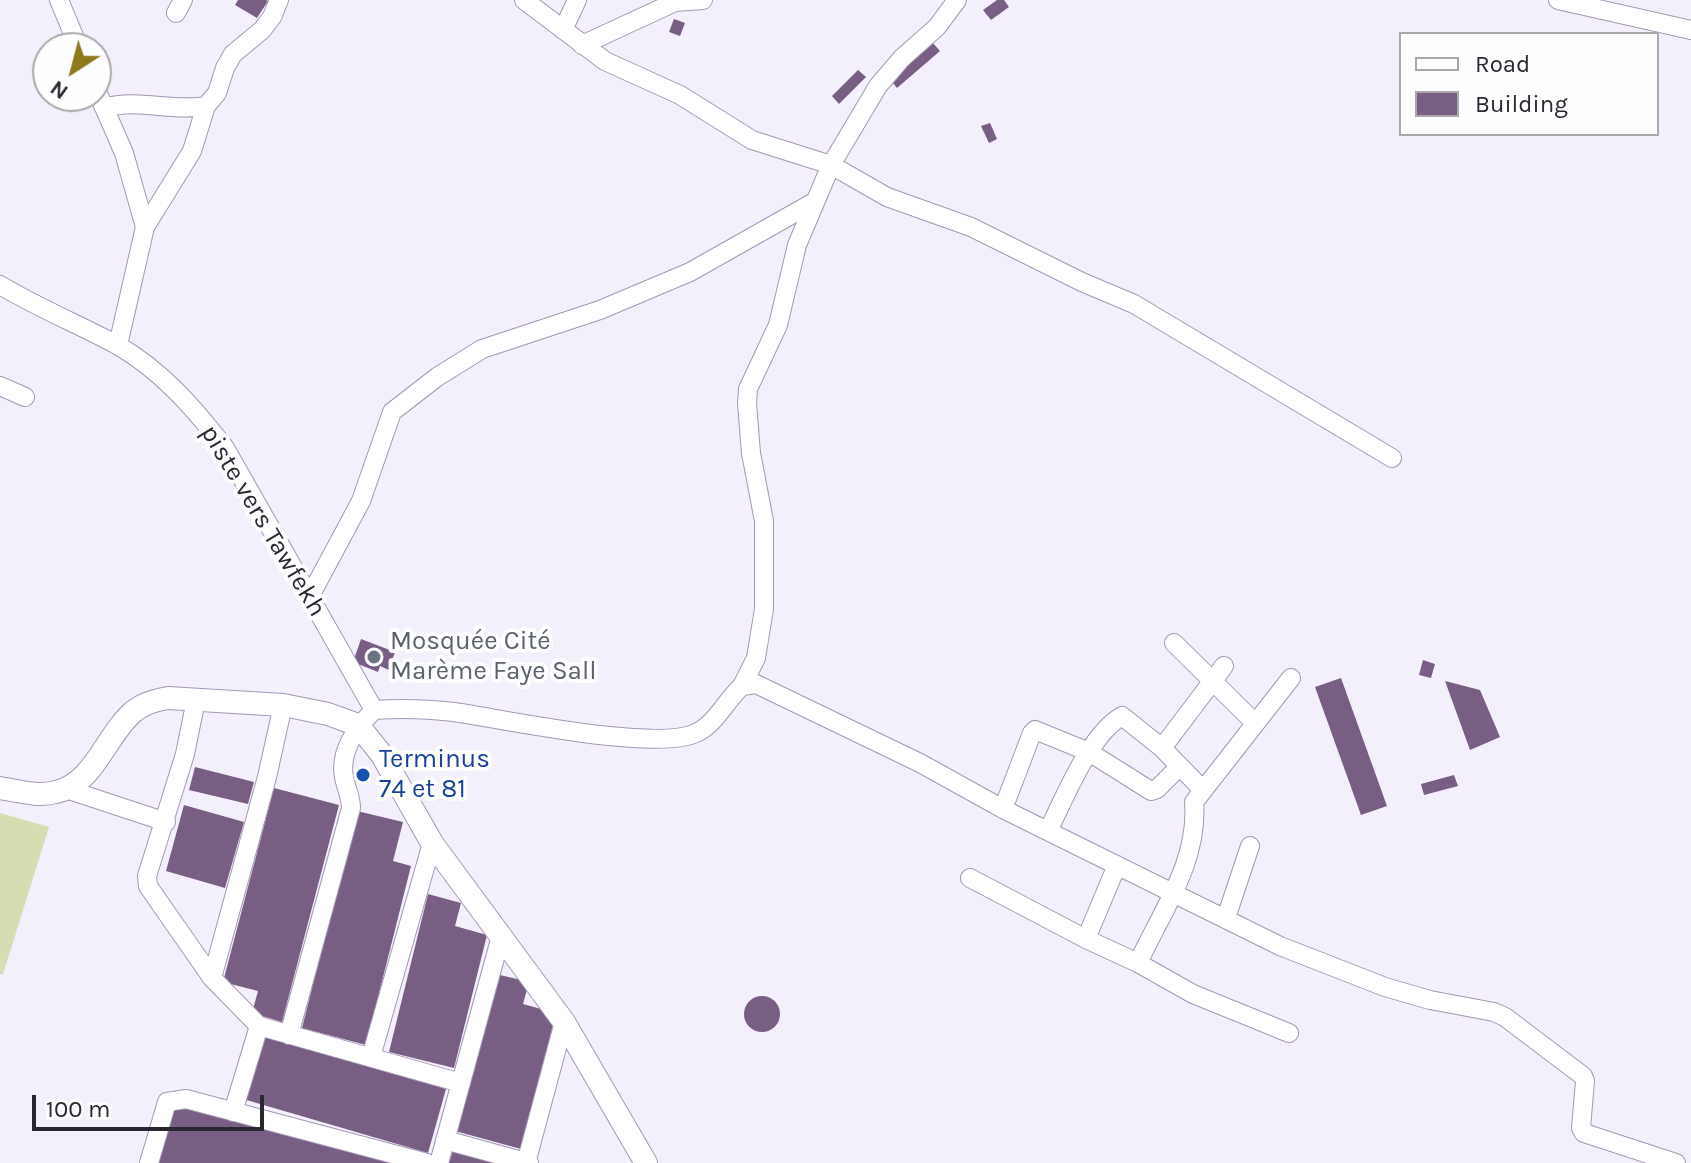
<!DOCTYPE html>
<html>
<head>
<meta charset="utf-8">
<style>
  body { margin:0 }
  #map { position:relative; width:1691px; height:1163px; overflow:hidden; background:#f3effb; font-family:Karla,sans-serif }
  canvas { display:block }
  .legend { position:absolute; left:1399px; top:32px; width:260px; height:104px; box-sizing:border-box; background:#fefefe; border:2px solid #aaa8ac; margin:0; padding:10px 14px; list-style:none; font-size:24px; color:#2b2732 }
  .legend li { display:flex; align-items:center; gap:16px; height:40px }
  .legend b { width:40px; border:2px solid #aaa8ac }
  .north { position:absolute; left:32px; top:32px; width:80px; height:80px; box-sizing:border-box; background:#fefefe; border:2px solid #aaa8ac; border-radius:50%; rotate:216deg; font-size:22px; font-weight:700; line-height:32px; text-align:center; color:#2b2732 }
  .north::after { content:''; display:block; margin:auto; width:28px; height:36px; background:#8d781c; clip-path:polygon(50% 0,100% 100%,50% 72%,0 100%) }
  .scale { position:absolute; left:32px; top:1095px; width:232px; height:36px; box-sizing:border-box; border:4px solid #2b2732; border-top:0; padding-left:10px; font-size:24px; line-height:28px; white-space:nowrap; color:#2b2732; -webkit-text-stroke:6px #fefefe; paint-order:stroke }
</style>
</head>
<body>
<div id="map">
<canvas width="1691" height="1163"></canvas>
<ul class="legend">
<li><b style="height:10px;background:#fff"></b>Road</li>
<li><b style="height:22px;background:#785e83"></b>Building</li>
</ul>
<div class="north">N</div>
<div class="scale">100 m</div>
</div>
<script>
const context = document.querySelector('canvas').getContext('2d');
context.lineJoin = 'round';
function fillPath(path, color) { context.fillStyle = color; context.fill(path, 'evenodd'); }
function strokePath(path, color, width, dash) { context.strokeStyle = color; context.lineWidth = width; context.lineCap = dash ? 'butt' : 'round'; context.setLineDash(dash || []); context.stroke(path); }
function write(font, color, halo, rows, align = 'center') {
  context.font = font + ' Karla,sans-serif'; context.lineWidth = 8; context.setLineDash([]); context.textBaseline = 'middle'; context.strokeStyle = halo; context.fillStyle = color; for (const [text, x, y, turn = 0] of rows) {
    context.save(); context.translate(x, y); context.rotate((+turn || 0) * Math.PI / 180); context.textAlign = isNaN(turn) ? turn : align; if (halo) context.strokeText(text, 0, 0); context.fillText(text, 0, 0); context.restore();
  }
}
const green = new Path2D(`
  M0,813l49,14 -46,147h-3z`);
const building = new Path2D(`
  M238,0h28l2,1 -11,17 -22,-13z
  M997,0h7l5,7 -18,13 -8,-10z
  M674,19l11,4 -5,13 -11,-4z
  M933,43l7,8 -43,37 -7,-9z
  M858,70l8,7 -27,27 -7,-8z
  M990,123l7,16 -8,4 -8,-17z
  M361,639l34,13 -6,18 -9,-4 -2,6 -25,-10z
  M1423,660l12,4 -4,14 -12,-3z
  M1341,678l46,128 -26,9 -46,-128z
  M1445,681l35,9 20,47 -30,13z
  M195,767l59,15 -6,22 -59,-14z
  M1454,775l4,11 -34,9 -3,-11z
  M274,788l65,17 -57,217 -30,-9 6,-22 -35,-9z
  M184,805l60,17 -19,66 -59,-17z
  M357,811l46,11 -10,39 18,5 -45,179 -64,-17z
  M428,894l33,9 -6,23 32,9 -33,133 -65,-16z
  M496,974l33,8 -6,22 33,9 -35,136 -66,-18z
  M744 1014a18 18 0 1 1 36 0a18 18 0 1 1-36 0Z
  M261,1036l185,53 -18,64 -185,-54z
  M169,1101l231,62h-248z
  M454,1147l56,16h-61z`);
const minor = new Path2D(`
  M59,0l20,48
  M524,0l81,61 75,34 72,45 79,25 56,32 84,30 111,55 52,22 258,154
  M1558,0l133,30
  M176,13l7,-13
  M563,30l14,-30
  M582,45l93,-43 28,-2
  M96,89l28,64 21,74 -27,118
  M104,108c34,-10 68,4 102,-2
  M145,227l47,-76 14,-45 11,-13 8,-25 8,-14 29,-24 10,-13 7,-17
  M0,285c38,23 78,39 117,60 44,25 77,63 108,103l149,262
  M0,386l25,11
  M309,598l52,-97 31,-89 45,-35 45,-28 118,-39 90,-38 124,-70
  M1174,643l81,80
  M742,686l14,-28 8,-49v-88l-13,-68 -4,-50 1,-14 30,-64 19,-80 34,-80 47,-79 24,-28 35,-31 20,-27
  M196,700l-11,54 -38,122 1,10 64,92 47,48 202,57
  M1162,748l62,-82
  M66,789l100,33
  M1003,809l29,-76 3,-3 54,22 62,39 6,-2 22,-22
  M1049,829c16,-32 41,-95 73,-113l40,32 40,41
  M970,878l116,61 52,24 55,31 96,39
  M1226,918l24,-72
  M1086,939l31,-74
  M1138,963c24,-52 61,-102 56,-161l97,-124
  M212,978l55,-201 16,-72
  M289,1035l62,-227c0,-11 -5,-20 -7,-31 -5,-26 13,-50 30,-67 26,-2 54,-1 80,2 49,7 201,40 242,21 20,-9 30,-33 46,-47l14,-2 164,79 83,46 277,137 105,41 45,13 64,12 11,5 78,59 2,5 -4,47 3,5 92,30
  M371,1057l61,-214
  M233,1112l26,-86
  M445,1140l84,23
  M149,1163l18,-61 19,-3 241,64
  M439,1163l62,-227
  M526,1163l38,-141`);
const tertiary = new Path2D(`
  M0,788c19,3 37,9 56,4 38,-8 50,-57 77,-80 10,-9 23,-12 35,-14l115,7 45,9 30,11 24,30 50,88 132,179 82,141`);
const markers = [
  [374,657,8,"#6b7280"],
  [363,775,8,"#1a4fb4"]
];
const streetNames = [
  ["piste vers Tawfekh",263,521,59]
];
const worshipNames = [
  ["Mosquée Cité",390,642],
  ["Marème Faye Sall",390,672]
];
const transitNames = [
  ["Terminus",379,760],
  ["74 et 81",379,790]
];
fillPath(green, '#d7dcb3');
fillPath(building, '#785e83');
strokePath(minor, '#a398b4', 20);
strokePath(tertiary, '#a398b4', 24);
strokePath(minor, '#fff', 18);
strokePath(tertiary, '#fff', 22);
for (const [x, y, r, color] of markers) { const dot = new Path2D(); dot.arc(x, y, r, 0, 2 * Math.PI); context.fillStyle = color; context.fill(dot); strokePath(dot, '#fefefe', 3); }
write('26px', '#2b2732', '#fefefe', streetNames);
write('26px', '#5b616d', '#fefefe', worshipNames, 'left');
write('26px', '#164399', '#fefefe', transitNames, 'left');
</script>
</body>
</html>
